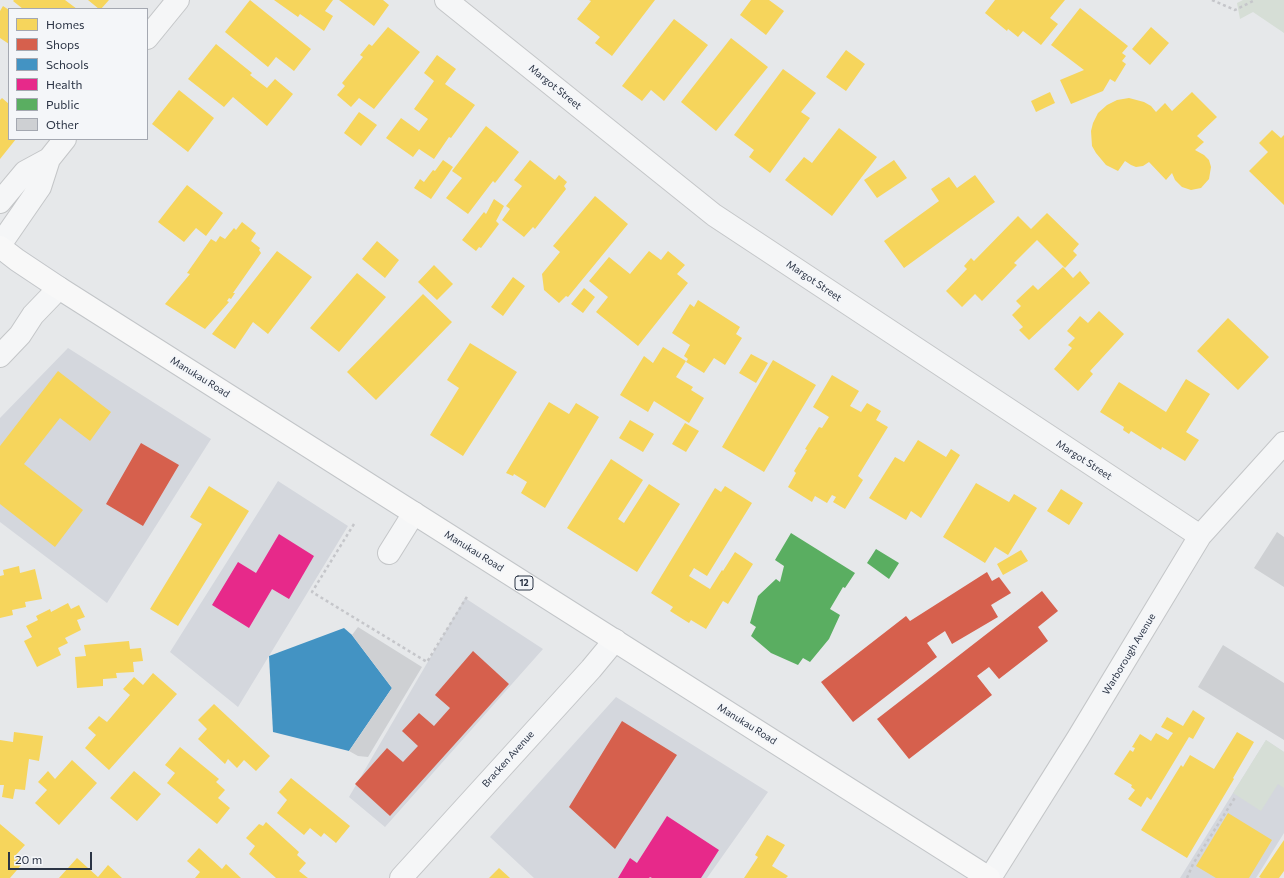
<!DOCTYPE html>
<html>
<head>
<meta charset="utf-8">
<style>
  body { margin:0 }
  #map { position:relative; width:1284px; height:878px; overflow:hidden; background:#e6e8ea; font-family:Commissioner,sans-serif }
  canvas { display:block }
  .legend { position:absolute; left:8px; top:8px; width:140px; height:132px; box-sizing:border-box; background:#f4f6f9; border:1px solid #a4a8b1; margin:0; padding:5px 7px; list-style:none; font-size:12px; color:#2b3445 }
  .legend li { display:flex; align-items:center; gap:8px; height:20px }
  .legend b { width:20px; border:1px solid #a4a8b1 }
  .scale { position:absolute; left:8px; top:852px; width:84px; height:18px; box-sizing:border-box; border:2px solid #2b3445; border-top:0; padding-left:5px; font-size:12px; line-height:14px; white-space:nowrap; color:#2b3445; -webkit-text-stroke:3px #f4f6f9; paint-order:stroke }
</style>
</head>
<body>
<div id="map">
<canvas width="1284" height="878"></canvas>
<ul class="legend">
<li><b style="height:11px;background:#f6d55c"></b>Homes</li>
<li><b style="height:11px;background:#d6604d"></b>Shops</li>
<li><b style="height:11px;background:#4393c3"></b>Schools</li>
<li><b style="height:11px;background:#e7298a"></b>Health</li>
<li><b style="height:11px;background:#5aae61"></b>Public</li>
<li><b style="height:11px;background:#ced0d3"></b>Other</li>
</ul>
<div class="scale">20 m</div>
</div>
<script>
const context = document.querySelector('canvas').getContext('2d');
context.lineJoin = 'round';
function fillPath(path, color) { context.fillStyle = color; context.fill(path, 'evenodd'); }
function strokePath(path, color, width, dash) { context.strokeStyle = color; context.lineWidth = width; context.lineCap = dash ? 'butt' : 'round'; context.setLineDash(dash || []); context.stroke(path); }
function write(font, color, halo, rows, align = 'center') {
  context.font = font + ' Commissioner,sans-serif'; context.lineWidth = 4; context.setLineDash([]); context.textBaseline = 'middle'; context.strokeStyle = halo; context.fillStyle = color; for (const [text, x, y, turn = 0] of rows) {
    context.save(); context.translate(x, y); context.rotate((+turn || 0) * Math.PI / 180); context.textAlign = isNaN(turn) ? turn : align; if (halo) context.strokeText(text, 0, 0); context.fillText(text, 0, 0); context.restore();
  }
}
const built = new Path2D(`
  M68,348l143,91 -104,164 -107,-81v-104z
  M278,481l70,45 -110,181 -68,-55z
  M465,598l78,51 -158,178 -36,-30z
  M616,697l152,95 -61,86h-173l-44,-41z
  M1266,740l18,12v81l-28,45h-76z`);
const green = new Path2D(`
  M1243,0h41v33l-31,-21 -13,7 -3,-16z
  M1266,740l18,12v36l-6,-4 -17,27 -28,-18z`);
const homes = new Path2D(`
  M14,0h51l12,9h-54l-10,-8z
  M88,0h21l-8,9h-2z
  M250,0l61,49 -17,22 -18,-14 -8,10 -43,-35z
  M274,0h59l-8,11 8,5 -9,15 -24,-17 -2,3z
  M339,0h44l6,5 -15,21z
  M589,0h66l-43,56 -17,-13 5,-6 -23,-18 14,-18z
  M751,0h18l15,11 -18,24 -26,-20z
  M995,0h70l-15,18 8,6 -17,21 -18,-14 -5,6 -10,-8 -1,2 -22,-18z
  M3,6l6,4v34l-9,-6v-27z
  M1080,8l48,38 -6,7 4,3 -4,5 4,3 -11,18 -5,-3 -7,12 -32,13 -11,-24 24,-10 -33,-25z
  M674,19l34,26 -44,56 -13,-11 -9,11 -20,-15z
  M388,27l32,25 -46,57 -15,-11 -8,9 -14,-12 8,-9 -3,-3 21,-26 -3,-2 9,-11 3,2z
  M1151,27l18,16 -19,22 -18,-16z
  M731,38l37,29 -52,64 -35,-29z
  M216,44l36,29 -2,2 17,13 8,-9 18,15 -26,32 -34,-29 -9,10 -36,-28z
  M846,50l19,14 -19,27 -20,-14z
  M437,55l19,14 -11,15 30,21 -24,33 -2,-1 -15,22 -15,-10 -6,8 -27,-19 15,-20 18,13 9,-12 -14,-10 20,-28 -10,-8z
  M783,69l33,24 -15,19 9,6 -40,55 -21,-16 5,-7 -20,-15z
  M179,90l35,28 -26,34 -36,-28z
  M1050,92l5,11 -19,9 -5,-11z
  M1192,92l25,25 -20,19 7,6 -9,8 9,5 5,5 2,7 -2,12 -8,9 -10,2 -9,-3 -7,-7 -3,-7 -6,7 -17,-18 -6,4 -7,1 -5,-2 -6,-4 -7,10 -12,-6 -10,-12 -4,-7 -1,-15 2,-8 5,-10 9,-8 10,-5 12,-2 15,4 7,4 5,6 9,-9 7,8z
  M2,98l7,6v35h7l-16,20v-59z
  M359,112l18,13 -16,21 -17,-13z
  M486,126l33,26 -24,31 -2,-2 -25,33 -22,-16 16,-20 -10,-7z
  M839,128l38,29 -45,59 -47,-36 19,-23 8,6z
  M1272,130l9,8 3,-3v70l-35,-34 19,-19 -9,-9z
  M443,160l10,7 -22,32 -17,-11 6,-9 4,3 9,-12 2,1z
  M530,160l25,20 4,-5 8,7 -3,4 2,3 -31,40 -2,-2 -9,10 -22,-17 8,-11 -4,-3 16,-20 -8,-6z
  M894,160l13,18 -30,20 -13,-18z
  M975,175l20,27 -91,66 -20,-27 55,-40 -8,-12 18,-12 8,11z
  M187,185l36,28 -17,23 -10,-8 -12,14 -26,-20z
  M595,196l33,28 -60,73 -2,-1 -7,7 -15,-13 -2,-16 18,-22 -7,-6z
  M494,199l10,7 -8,15 3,3 -18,24 -2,-1 -3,4 -14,-11 22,-28 2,2z
  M1047,213l32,31 -6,7 4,4 -12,13 -28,-28 -23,23 3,2 -35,36 -7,-7 -13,13 -16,-16 21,-22 -3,-3 7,-8 3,3 44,-45 13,13z
  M242,222l14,11 -5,8 9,7 -1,2 2,3 -28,40h2l-4,6 -2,-1 -2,3 2,1 -24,27 -40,-25 25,-30 -3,-1 24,-34 5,3 4,-6 5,3 9,-11 2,2z
  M377,241l22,19 -14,18 -23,-19z
  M277,251l35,26 -44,57 -15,-12 -18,27 -23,-15z
  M649,251l12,9 7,-9 17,14 -8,9 11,9 -50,63 -42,-34 12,-15 -19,-16 20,-24 21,17z
  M434,265l19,19 -16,16 -19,-18z
  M1063,267l10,11 7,-7 10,12 -61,57 -10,-10 4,-3 -11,-12 9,-9 -5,-5 17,-16 5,5z
  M357,273l29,24 -47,55 -29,-24z
  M513,277l12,9 -22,30 -12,-9z
  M584,288l11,9 -12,16 -12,-9z
  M423,294l29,28 -76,78 -29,-28z
  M698,300l42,27 -4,7 6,4 -17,27 -11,-7 -10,15 -18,-11 2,-3 -4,-3 6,-11 -18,-12 18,-29 4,3z
  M1099,311l25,23 -34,37 3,3 -15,17 -24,-22 18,-21 -4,-3 7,-7 -8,-7 13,-15 8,7z
  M1228,318l41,39 -31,33 -41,-39z
  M470,343l47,29 -54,84 -33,-21 29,-47 -12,-8z
  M663,347l23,14 -10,16 17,10 -2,3 13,8 -15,25 -35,-22 -6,11 -28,-17 24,-39 9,7z
  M751,354l17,9 -12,20 -17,-10z
  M773,360l43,25 -52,87 -42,-25z
  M58,371l53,41 -21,29 -30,-23 -36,46 59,46 -28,37 -55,-43v-58z
  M832,375l27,16 -9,15 11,6 6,-9 14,8 -5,9 12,7 -30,49 5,4 -18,29 -12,-7 3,-5 -4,-2 -5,8 -12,-7 -3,6 -24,-15 8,-14 -2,-2 13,-21 -2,-1 14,-22 3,1 7,-11 -16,-10z
  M1186,379l24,15 -24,38 13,8 -14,21 -23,-14 -1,3 -30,-19 -2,3 -6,-4 1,-3 -24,-15 19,-30 47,30z
  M549,402l20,12 7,-11 23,14 -54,91 -24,-15 6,-11 -13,-8 -1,2 -7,-3z
  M630,420l24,14 -11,18 -24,-14z
  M685,423l14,8 -13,21 -14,-8z
  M918,440l28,17 5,-8 9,6 -39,63 -10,-7 -5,9 -37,-22 26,-41 9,5z
  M611,459l32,21 -25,39 6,4 25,-39 31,20 -43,68 -70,-44z
  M976,483l33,19 5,-8 23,14 -29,47 -13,-8 -10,16 -42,-26z
  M209,486l40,25 -71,115 -28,-17 52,-85 -12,-7z
  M725,486l27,17 -45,73 -13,-8 -5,8 21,13 12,-19 1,1 12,-19 18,12 -25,40 -5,-3 -17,28 -15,-9 -2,3 -19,-12 3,-4 -22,-14 64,-105 6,4z
  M1061,489l22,14 -14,22 -22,-14z
  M1021,550l7,11 -25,14 -6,-11z
  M19,566l1,7 15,-4 7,30 -17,3 1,5 -14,3 1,5 -13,3v-42l4,-1 -1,-5z
  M68,603l3,6 8,-4 6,12 -8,3 4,10 -16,8 3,5 -10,5 3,7 -24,12 -13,-26 8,-4 -6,-11 12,-6 -2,-4 14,-7 1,3z
  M129,641l1,8 11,-1 2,13 -10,1 1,10 -18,1 1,5 -14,1v7l-26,2 -2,-31 11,-1 -2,-11z
  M153,673l24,21 -68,76 -24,-22 11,-13 -8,-7 11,-12 8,6 23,-27 -7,-6 11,-12 9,8z
  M214,704l56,52 -14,15 -12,-11 -7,8 -9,-9 -3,5 -27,-25 9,-10 -9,-9z
  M1193,710l12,8 -12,21 -4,-2 -38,63 -4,-3 -6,10 -13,-8 7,-9 -4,-3 1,-2 -18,-11 16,-24 3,2 2,-4 -3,-1 8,-13 11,7 5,-8 12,7 5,-7 -12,-6 6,-10 16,9z
  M14,732l29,4 -4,25 -10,-2 -4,31 -10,-1 -2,10 -11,-2 2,-12h-4v-45l13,2z
  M1237,732l17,10 -21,36 1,1 -47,79 -46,-28 40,-65 2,2 7,-12 24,14z
  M180,747l39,32 -3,3 9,8 -7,8 12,10 -13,16 -50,-41 8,-10 -10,-8z
  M72,760l25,23 -38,42 -24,-22 12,-13 -9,-8 10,-11 7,8z
  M134,771l27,23 -24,27 -27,-23z
  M291,778l59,48 -14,17 -12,-10 -3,4 -11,-9 -6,7 -27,-22 10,-13 -8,-8z
  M1228,813l44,27 -23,38h-33l-20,-12z
  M266,822l33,30 -2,3 9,8 -7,8 9,7h-32l-27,-24 6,-8 -9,-8 13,-14 4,2z
  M0,824l25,21 -10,11 8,7 -13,15h-10z
  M767,835l18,10 -13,21 16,10 -2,2h-42l14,-21 -3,-2z
  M1284,840v31l-5,7h-18l-2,-1z
  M199,848l23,21 4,-5 15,14h-46l5,-6 -13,-11z
  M77,858l21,19 10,-12 14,13h-63z
  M499,868l11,10h-21z`);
const shops = new Path2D(`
  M141,443l38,22 -36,61 -37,-22z
  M987,572l5,9 7,-4 12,16 -20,12 7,12 -46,27 -7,-13 -18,12 10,14 -84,65 -32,-40 85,-66 4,5z
  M1042,591l16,20 -20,16 10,14 -49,38 -10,-12 -12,9 15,19 -83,64 -32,-40z
  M473,651l36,33 -119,132 -35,-32 32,-36 16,14 15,-16 -16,-15 17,-18 15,13 16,-18 -15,-13z
  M622,721l55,34 -62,94 -46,-42z`);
const schools = new Path2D(`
  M344,628l8,7 40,53 -43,63 -76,-19 -4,-76z`);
const health = new Path2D(`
  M279,534l35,22 -25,43 -17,-10 -23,39 -37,-23 26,-43 18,11z
  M667,816l52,34 -18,28h-49l-2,-1 -1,1h-31l12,-20 7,5z`);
const public = new Path2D(`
  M791,533l64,40 -10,15 -2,-1 -13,22 10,6 -11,24 -19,23 -7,-4 -5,7 -27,-12 -20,-17 5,-9 -6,-4 8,-27 18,-17 4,3 4,-16 -9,-6z
  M876,549l23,14 -10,16 -22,-16z`);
const building = new Path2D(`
  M1277,532l7,5v50l-30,-19z
  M358,627l64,40 -54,90 -10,-1 -9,-5 43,-63 -40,-53z
  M1223,645l61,38v57l-86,-53z`);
const path = new Path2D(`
  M1212,0l23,10 20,-10
  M354,524l-42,68 115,70 41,-67
  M1187,878l6,-14 43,-68`);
const minor = new Path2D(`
  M446,0l268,215 486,321
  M147,38l31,-38
  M0,202l25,-30 24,-13
  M0,245l40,-58 9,-28 16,-20
  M0,356l20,-21 13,-20 26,-27
  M389,553l25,-40
  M401,878l190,-209 24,-29
  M990,878l88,-140 122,-202 84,-93`);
const major = new Path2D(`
  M0,247l17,13 42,28 930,590`);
const shields = [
  [524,583,18]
];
const shieldNames = [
  ["12",524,583]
];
const streetNames = [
  ["Margot Street",555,87,39],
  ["Margot Street",814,281,34],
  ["Manukau Road",200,377,32],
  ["Margot Street",1084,460,33],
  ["Manukau Road",474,551,32],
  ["Warborough Avenue",1129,654,-59],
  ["Manukau Road",747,724,32],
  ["Bracken Avenue",508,759,-48]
];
fillPath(built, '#d4d7dd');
fillPath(green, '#d6ded6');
fillPath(homes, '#f6d55c');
fillPath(shops, '#d6604d');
fillPath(schools, '#4393c3');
fillPath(health, '#e7298a');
fillPath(public, '#5aae61');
fillPath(building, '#ced0d3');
strokePath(minor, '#c4c6c8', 24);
strokePath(major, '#c2c5c8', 24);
strokePath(path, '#c5c6ca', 2.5, [3, 3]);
strokePath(minor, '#f5f6f7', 22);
strokePath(major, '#f8f8f8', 22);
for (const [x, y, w] of shields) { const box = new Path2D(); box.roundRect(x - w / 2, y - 7, w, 14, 3); context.fillStyle = '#f4f6f9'; context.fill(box); strokePath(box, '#2b3445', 1); }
write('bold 9px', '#2b3445', null, shieldNames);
write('10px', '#2b3445', '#f4f6f9', streetNames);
</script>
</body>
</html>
